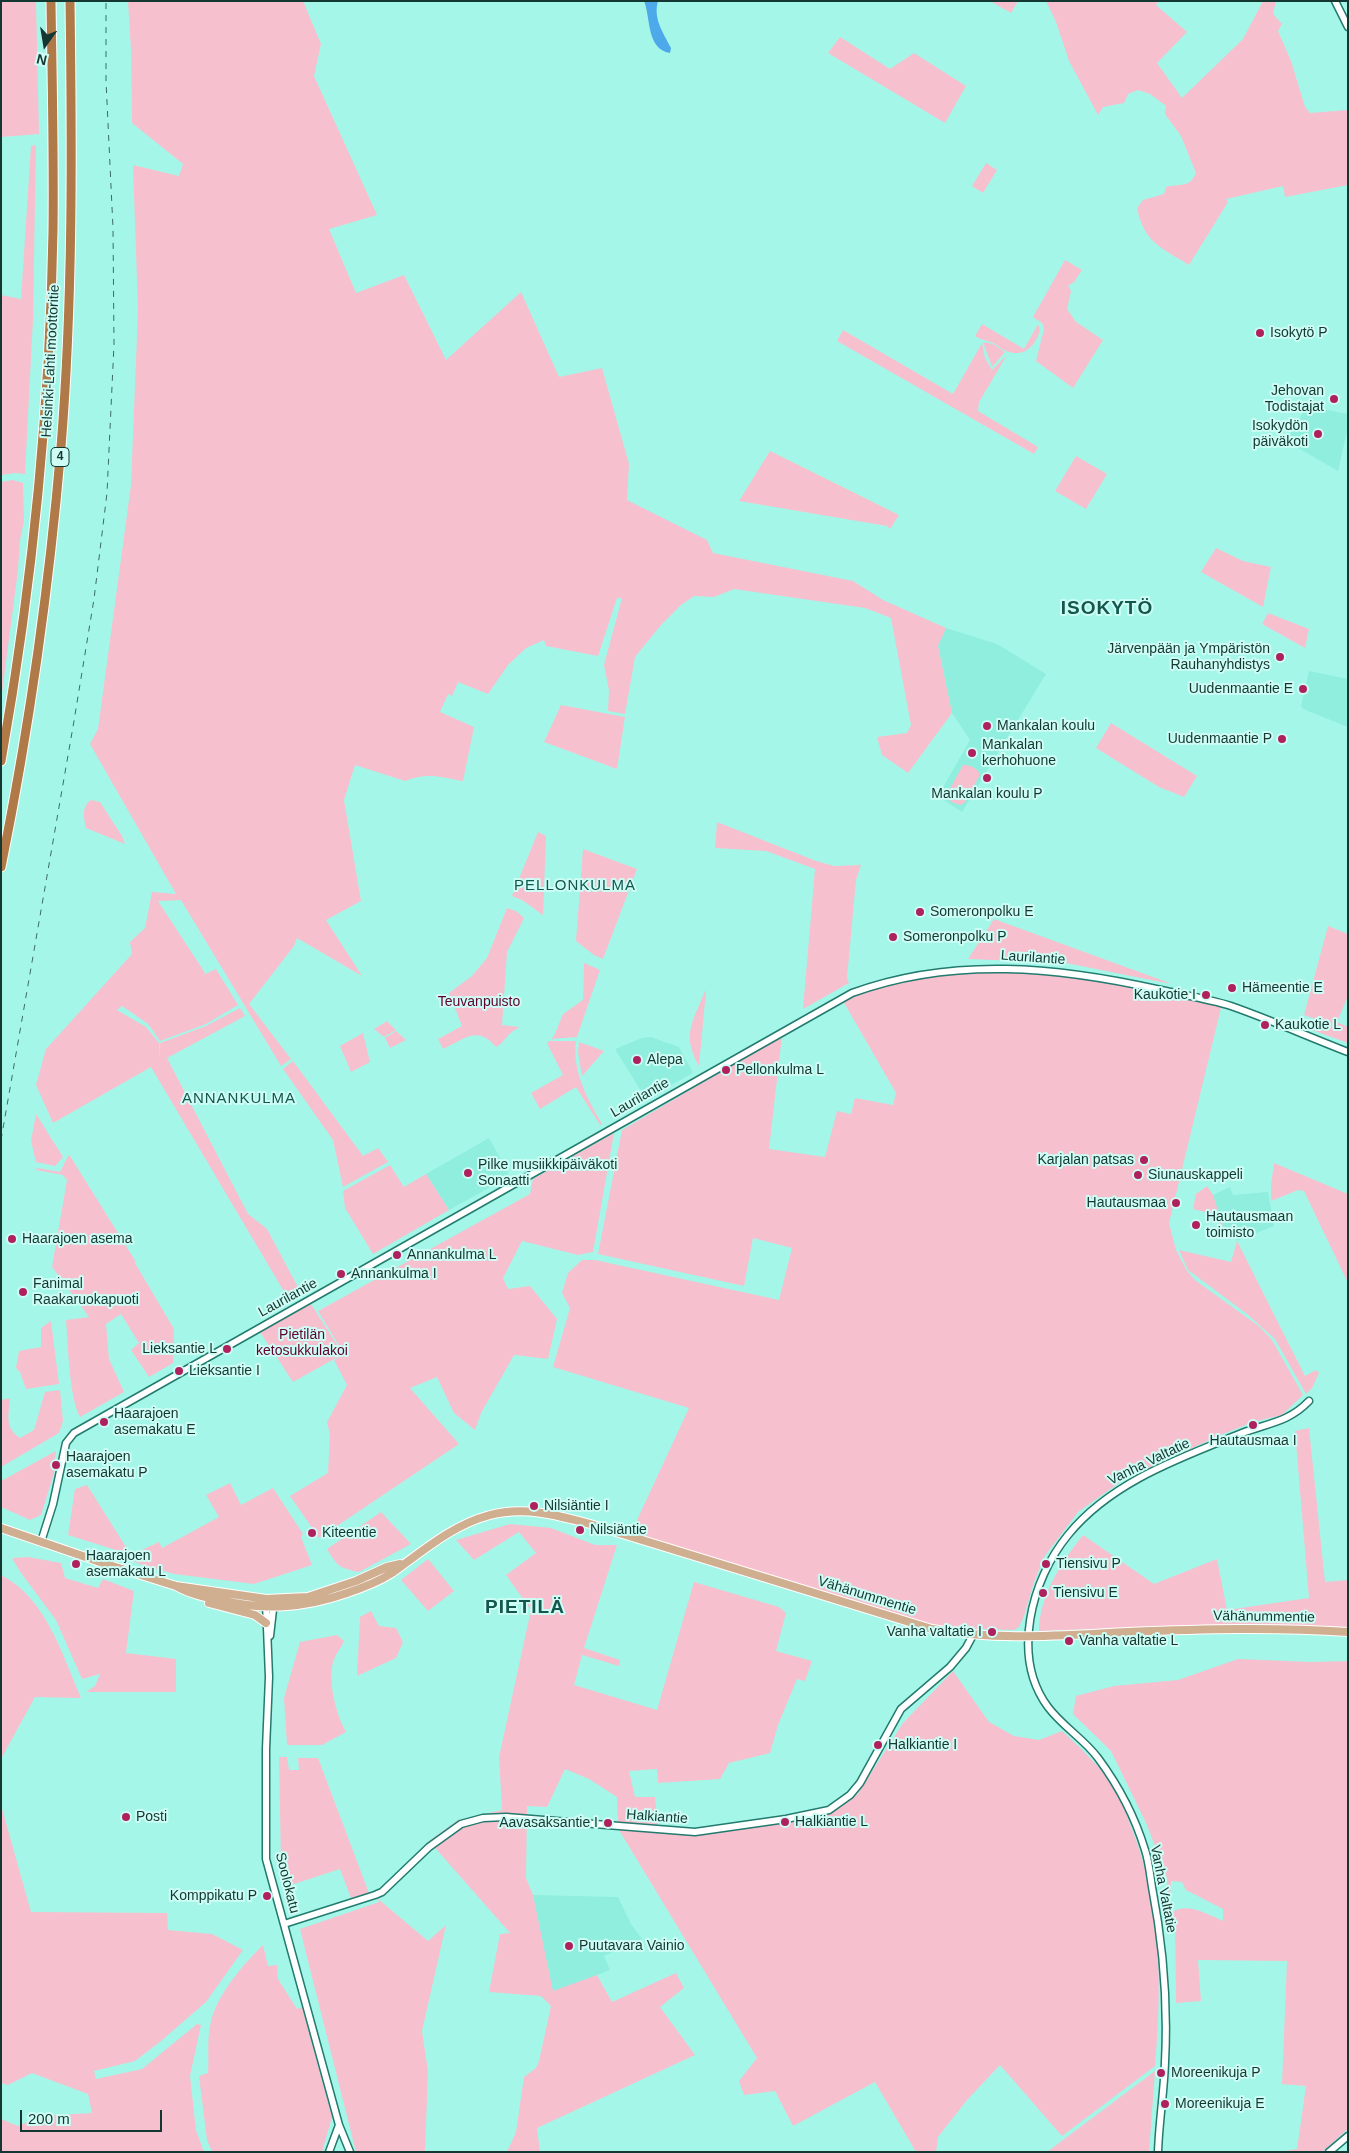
<!DOCTYPE html>
<html>
<head>
<meta charset="utf-8">
<style>
  body { margin:0 }
  #map { position:relative; width:1349px; height:2153px; overflow:hidden; background:#a4f7e8; font-family:Helvetica,sans-serif }
  canvas { display:block }
  .frame { position:absolute; inset:0; border:2px solid #143732; pointer-events:none }
  .north { position:absolute; left:20px; top:20px; width:50px; height:50px; -webkit-text-stroke:4px #cdfdf4; paint-order:stroke; rotate:193deg; font-size:14px; font-weight:700; line-height:20px; text-align:center; color:#143732 }
  .north::after { content:''; display:block; margin:auto; width:18px; height:22px; background:#143732; clip-path:polygon(50% 0,100% 100%,50% 72%,0 100%) }
  .scale { position:absolute; left:20px; top:2110px; width:142px; height:22px; box-sizing:border-box; border:2px solid #143732; border-top:0; padding-left:6px; font-size:15px; line-height:18px; white-space:nowrap; color:#143732; -webkit-text-stroke:4px #cdfdf4; paint-order:stroke }
</style>
</head>
<body>
<div id="map">
<canvas width="1349" height="2153"></canvas>
<div class="frame"></div>
<div class="north">N</div>
<div class="scale">200 m</div>
</div>
<script>
const context = document.querySelector('canvas').getContext('2d');
context.lineJoin = 'round';
function fillPath(path, color) { context.fillStyle = color; context.fill(path, 'evenodd'); }
function strokePath(path, color, width, dash) { context.strokeStyle = color; context.lineWidth = width; context.lineCap = dash ? 'butt' : 'round'; context.setLineDash(dash || []); context.stroke(path); }
function write(font, color, halo, rows, align = 'center') {
  context.font = font + ' Helvetica,sans-serif'; context.lineWidth = 4; context.setLineDash([]); context.textBaseline = 'middle'; context.strokeStyle = halo; context.fillStyle = color; for (const [text, x, y, turn = 0] of rows) {
    context.save(); context.translate(x, y); context.rotate((+turn || 0) * Math.PI / 180); context.textAlign = isNaN(turn) ? turn : align; if (halo) context.strokeText(text, 0, 0); context.fillText(text, 0, 0); context.restore();
  }
}
const built = new Path2D(`
  M1308,404l5,3 35,7v12l-10,45 -52,-30z
  M946,628l51,16 49,30 -84,138 -24,-16 32,-56 -18,-27 -14,-67z
  M1309,671l39,8v48l-45,-18 -2,-3z
  M651,1037l28,10 14,26 -47,26 -31,-50 27,-11z
  M489,1138l19,34 -1,6 -58,32 -23,-36z
  M1230,1187l3,8 35,-3 6,34 -37,15 -5,-11 -9,-4 -10,-31z
  M533,1895l85,2 13,27 11,15 -38,17 6,14 -57,22z`);
const green = new Path2D(`
  M1,1h35l3,133 -38,3z
  M128,1h175l18,43 -7,32 63,139 -48,14 27,64 48,-18 42,85 75,-68 38,85 43,-9 27,96 -2,36 80,40 6,13 140,28 30,19 63,28 -8,18 14,67 -44,60 -26,-18 -5,-18 30,-4 4,-8 -20,-107 -26,-10 -131,-19 -20,8 -20,-1 -13,9 -20,20 -26,32 -10,57 -17,-3 1,-21 -5,-25 18,-67h-5l-19,58 -52,-10 -2,-6 -18,8 -18,17 -20,29 -30,-12 -6,14 -4,-2 -8,18 34,15 -11,54c-21,-4 -38,-9 -58,0l-50,-16 -11,35 17,101 -35,19 36,56 -65,-38 -3,8 -45,58 42,55 -10,7 -100,-166 -23,1 47,72 -2,2 13,-6 22,36 -32,19 -46,17 -12,-17 -26,-18 -5,4 29,17 13,16 1,16v-16l46,-17 34,-18 5,8 -78,42 81,156 19,15 34,64 -12,7 -138,-233 -98,56 -17,-38 10,-36 86,-95 -2,-12 15,-14 7,-36 24,2 -86,-150 8,-15 33,-244 7,-175 -5,-145 46,11 4,-12 -51,-41 -1,-72z
  M990,1h28l-7,12z
  M1046,1h112l-2,4 31,27 -30,31 25,35 61,-59 20,-38h13l-3,13 9,10 -4,7 13,30 14,46 5,6 38,-3v75l-63,12 -2,-11 -57,13 2,3 -39,63c-27,-17 -45,-22 -52,-57l6,-8 21,-6 2,-7c14,-4 23,2 30,-14l-15,-37 -16,-22 1,-8 -16,-12 -12,-4 -10,4 -4,9 -21,4 -5,8 -29,-54 -13,-39z
  M840,37l50,32 24,-16 52,33 -21,37 -117,-70z
  M36,145l-3,174 -8,155 -10,-1 -14,2v-180l20,4 10,-153z
  M986,163l11,7 -14,23 -11,-7z
  M1065,260l17,10 -8,12 -6,4 3,5 -4,18 9,13 27,18 -30,48 -37,-27 8,-32 -2,-6 -9,-6z
  M982,324l42,25 14,-25 2,6c-5,16 -15,28 -34,21 -5,-2 -9,-6 -13,-8 -7,-3 -12,-3 -18,-7z
  M843,330l110,64 29,-51 3,15 7,12 15,-15 -28,47 -1,9 60,36 -4,7 -197,-113z
  M983,342l10,2 12,8 -13,15z
  M770,451l129,64 -9,14 -3,-3 -148,-25z
  M1076,456l31,18 -21,35 -31,-18z
  M13,480l10,3 1,38 -4,19 -2,30 -16,123 -1,-211z
  M1216,548l27,13 28,6 -8,40 -62,-35z
  M1268,613l41,16 -4,19 -43,-24z
  M561,705l64,12 -8,52 -73,-27z
  M1111,723l86,53 -13,21 -25,-10 -63,-39z
  M963,765c7,0 15,3 17,10l-16,28 -3,2 -8,-2 -7,-7z
  M91,800l9,2 22,34 3,8 -39,-16c-2,-10 -5,-21 5,-28z
  M717,822l99,39 18,5 27,-1 -5,15 -9,98 2,5 -46,26 12,-140 -49,-18 -51,-3z
  M538,832l8,4 -3,79 -21,-15 -10,-4z
  M583,849l54,20 -34,90 -9,-4 -18,-14z
  M507,908l9,3 8,7 -17,34 -5,73 18,2c-15,7 -14,15 -24,20 -19,-22 -31,-8 -53,2l-5,-10 24,-13 -13,-33 23,-17 15,-18z
  M994,919l170,62 7,3 -105,-21 -98,-4z
  M1328,926l20,8v62l-11,26 11,5v16l-36,-13 3,-11 -11,-4z
  M584,963l16,7 -23,67 -26,2 3,-3 9,-22 20,-14z
  M1044,969l178,35 -53,219 7,27 11,21 8,9 65,47 12,13 31,55 -21,20 -29,7 -30,12 -97,44 -48,34 -34,45 -11,28 -9,31 -5,11 -5,3 -33,-1 -11,2 -38,-6 -301,-92 58,-125 -136,-41 17,-59 -8,-15 6,-20 14,-13h13l184,40 13,-52 -39,-10 -9,48 -146,-32 24,-124 160,-94 -13,113 56,8 12,-46 14,3 4,-16 38,7 3,-12 -53,-92 -4,-2 53,-19 51,-10z
  M705,991h1l-7,75c-18,-32 -6,-44 6,-75z
  M387,1021l9,9 -12,7 -10,-8z
  M396,1031l10,9 -16,8 -5,-10z
  M363,1033l7,29 -19,10 -11,-26z
  M549,1041h27c-4,30 11,57 26,83l-2,1 -24,-38 -36,22 -9,-16 32,-18 -16,-32z
  M579,1042l25,9 -22,25 -4,-24z
  M293,1061l70,95 15,-8 10,14 -45,25 -10,-47 -50,-71z
  M36,1114l27,43 -8,9 -19,-4 -5,-21z
  M614,1133l-21,119 -15,3 -56,-14 -19,37 5,11 22,-3 27,33 -9,40 -34,-4 -33,58 -6,17 -21,-17 -17,-36 -27,11 49,56 -140,94 -29,-42 38,-23 2,-38 -3,-13 20,-37 -13,-25 10,-6 -26,-43 212,-117 3,-15z
  M68,1156h2l66,106 -1,1 39,66 -1,34 -24,14 -18,-27 8,-7 -18,-29 -15,10 3,35 15,33 -44,25c-11,-20 -12,-73 -14,-97l23,-3 -37,-50 15,-87 -4,-5 -27,-5 1,-2 23,4z
  M1274,1163l74,31v89l-44,-92 -6,-1 -27,11v-16z
  M390,1165l14,22 22,-13 23,36 -76,44 -28,-46 -2,-17z
  M1207,1186l6,9 10,31 -18,-14 -12,-3 3,-15z
  M1237,1241l68,135 11,-6 3,3 -7,15 -6,6 -31,-55 -28,-25 -59,-44 -9,-20 52,12z
  M311,1304l32,50 -50,28 -33,-50z
  M51,1321l8,63 -33,5 -6,-17 -4,-4 3,-17 22,-4v-19z
  M60,1390l3,31 -4,12 -58,34v-67l9,-2c-1,17 -6,29 10,40l14,-8 11,-38z
  M1309,1428l16,154 23,-2v47l-136,-2 -173,6c0,-34 23,-70 44,-96l71,49 63,-25 10,51 82,-12 -14,-167z
  M56,1451l-2,13 1,6 -14,45 -11,5 -29,-13v-26z
  M230,1483l11,22 32,-17 30,46 -2,3 11,28 -58,19 -80,-10 -37,-11 -18,-12 -51,-16 7,-46 12,-4 44,70 28,-13 3,6 57,-31 -13,-22z
  M381,1512l30,32 -52,28c-20,-4 -22,-6 -32,-23z
  M510,1524l41,4 44,17h22l-33,103 36,12 -1,6 -37,-11 -8,30 83,25 37,-128 85,25 7,6 -10,38 36,10 -7,20 -8,-2 -19,46 -8,28 -41,10 -9,16 -62,4 -1,-14 -28,2 6,26h20l3,29 -40,-1 -1,-28 -28,-18 -24,-10 -18,38 -20,-1 -1,72 7,17 20,96 44,-16 15,27 64,-29 8,15 -24,19 35,48 -158,73 3,24h-33l9,-20 8,-55 12,-9 3,-7 12,-55 -10,-10 -52,-4 11,-58 10,-1 -81,-92 29,-21 44,-10 -3,-53 32,-147 -25,-35 30,-22 -17,-21 -45,28 -18,-20z
  M28,1557l33,6 4,15 33,10 5,-9 31,12 -8,62 50,6v33h-90l9,-6 5,-12 -18,5 -26,-59 -35,-47 -9,-15z
  M428,1559l26,32 -26,20 -27,-31z
  M1,1575c45,23 61,79 80,123l-46,-1 -34,62z
  M371,1611l8,15 17,2 7,14 -7,16 -39,18 3,-59z
  M337,1635l7,6c-3,7 -9,14 -11,21 -5,21 3,52 13,70l-24,13h-35l-3,-47 16,-56z
  M1238,1659l73,3 37,-1v468l-26,23h-44l19,-3 9,-63 -24,-2 5,-123 -89,-1 3,41 -25,2 -1,-82 -2,-9c14,-10 36,3 50,9v-12l-37,-19 -4,-8 -11,-1 -1,15 -2,4 -1,-22 -20,-53 -36,-74 -38,-37 3,-18 38,-10 64,-6z
  M953,1671l36,51 25,14 25,4 23,-9c21,19 42,39 56,63 6,10 9,24 14,35 30,78 30,155 23,237l-93,70 -62,-71 -33,35 -29,37 -2,15h-20l-41,-70 -82,44 -18,-35 -31,4 -5,-14 18,-23 -138,-228 70,4 99,-11 42,-12 27,-16 46,-72z
  M279,1757h8l2,13h10l-1,-12h20l51,135 -18,5 -11,-29 -52,17 -7,-21z
  M1,1805l30,107 136,1 1,17 44,4 31,16 -37,52 -45,39 -26,20 -41,10 2,8 46,-10 55,-45 4,1 -11,51 6,54 8,22h-203v-33l17,7 23,-10 51,-3 -4,-19 -56,-21 -24,12 -7,-2z
  M377,1898l51,43 18,-16 -24,106 6,40 -3,81h-69l-56,-223 79,-27z
  M263,1945l5,21 9,-1 1,14 19,30 5,-2 30,110 -10,35h-110l-5,-12 -8,-64 9,-3c1,-15 -1,-32 2,-47 5,-30 32,-60 53,-81z
  M1155,2071l-6,81h-102z`);
const water = new Path2D(`
  M644,1h14c-5,18 5,31 13,47l-1,5c-24,-4 -19,-35 -26,-52z`);
const minor = new Path2D(`
  M1335,1l13,26
  M41,1542l12,-38 13,-61 8,-10 778,-440c101,-37 207,-26 309,-3 23,5 48,9 70,16 40,14 78,31 117,46
  M266,1603l3,74 -3,72v110l73,266 11,27
  M270,1636l4,-35
  M284,1924l91,-29 7,-3 47,-45 32,-23 22,-6 23,-1 189,15 91,-13 43,-9 21,-15 10,-12 41,-74 49,-42 16,-19 7,-13
  M329,2152l10,-27
  M1158,2152c1,-30 6,-60 7,-90 3,-58 -2,-118 -13,-175 -2,-12 -3,-25 -7,-37 -10,-33 -27,-65 -47,-92 -14,-19 -36,-32 -50,-51 -37,-50 -17,-127 20,-172 43,-53 112,-77 174,-102 26,-10 47,-11 67,-32
  M1329,2152l19,-16`);
const major = new Path2D(`
  M1,1528l105,36 70,22 90,13 42,-2 48,-16 31,-14 13,-3
  M176,1586c14,8 29,11 44,14 44,11 84,8 127,-7 15,-5 31,-11 45,-20 31,-22 60,-48 98,-58 34,-9 67,0 100,9l342,105c65,12 131,6 196,3 74,-3 146,-5 220,0
  M209,1603l46,12 11,8`);
const highway = new Path2D(`
  M1,761c31,-174 49,-353 52,-530 1,-76 -1,-153 -2,-230
  M1,867c28,-138 48,-279 60,-420 12,-148 11,-297 9,-446`);
const rail = new Path2D(`
  M1,1140l73,-419 20,-122 13,-106 7,-149 -1,-116 -7,-147v-80`);
const markers = [
  [1260,333,5,"#ae215c"],
  [1334,399,5,"#ae215c"],
  [1318,434,5,"#ae215c"],
  [1280,657,5,"#ae215c"],
  [1303,689,5,"#ae215c"],
  [987,726,5,"#ae215c"],
  [1282,739,5,"#ae215c"],
  [972,753,5,"#ae215c"],
  [987,778,5,"#ae215c"],
  [920,912,5,"#ae215c"],
  [893,937,5,"#ae215c"],
  [1232,988,5,"#ae215c"],
  [1206,995,5,"#ae215c"],
  [1265,1025,5,"#ae215c"],
  [637,1060,5,"#ae215c"],
  [726,1070,5,"#ae215c"],
  [1144,1160,5,"#ae215c"],
  [468,1173,5,"#ae215c"],
  [1138,1175,5,"#ae215c"],
  [1176,1203,5,"#ae215c"],
  [1196,1225,5,"#ae215c"],
  [12,1239,5,"#ae215c"],
  [397,1255,5,"#ae215c"],
  [341,1274,5,"#ae215c"],
  [23,1292,5,"#ae215c"],
  [227,1349,5,"#ae215c"],
  [179,1371,5,"#ae215c"],
  [104,1422,5,"#ae215c"],
  [1253,1425,5,"#ae215c"],
  [56,1465,5,"#ae215c"],
  [534,1506,5,"#ae215c"],
  [580,1530,5,"#ae215c"],
  [312,1533,5,"#ae215c"],
  [76,1564,5,"#ae215c"],
  [1046,1564,5,"#ae215c"],
  [1043,1593,5,"#ae215c"],
  [992,1632,5,"#ae215c"],
  [1069,1641,5,"#ae215c"],
  [878,1745,5,"#ae215c"],
  [126,1817,5,"#ae215c"],
  [785,1822,5,"#ae215c"],
  [608,1823,5,"#ae215c"],
  [267,1896,5,"#ae215c"],
  [569,1946,5,"#ae215c"],
  [1161,2073,5,"#ae215c"],
  [1165,2104,5,"#ae215c"]
];
const shields = [
  [60,457,18]
];
const shieldNames = [
  ["4",60,457]
];
const poiNames = [
  ["Isokytö P",1270,333],
  ["Jehovan",1324,391,"right"],
  ["Todistajat",1324,407,"right"],
  ["Isokydön",1308,426,"right"],
  ["päiväkoti",1308,442,"right"],
  ["Järvenpään ja Ympäristön",1270,649,"right"],
  ["Rauhanyhdistys",1270,665,"right"],
  ["Uudenmaantie E",1293,689,"right"],
  ["Mankalan koulu",997,726],
  ["Uudenmaantie P",1272,739,"right"],
  ["Mankalan",982,745],
  ["kerhohuone",982,761],
  ["Mankalan koulu P",987,794,"center"],
  ["Someronpolku E",930,912],
  ["Someronpolku P",903,937],
  ["Hämeentie E",1242,988],
  ["Kaukotie I",1196,995,"right"],
  ["Kaukotie L",1275,1025],
  ["Alepa",647,1060],
  ["Pellonkulma L",736,1070],
  ["Karjalan patsas",1134,1160,"right"],
  ["Pilke musiikkipäiväkoti",478,1165],
  ["Sonaatti",478,1181],
  ["Siunauskappeli",1148,1175],
  ["Hautausmaa",1166,1203,"right"],
  ["Hautausmaan",1206,1217],
  ["toimisto",1206,1233],
  ["Haarajoen asema",22,1239],
  ["Annankulma L",407,1255],
  ["Annankulma I",351,1274],
  ["Fanimal",33,1284],
  ["Raakaruokapuoti",33,1300],
  ["Lieksantie L",217,1349,"right"],
  ["Lieksantie I",189,1371],
  ["Haarajoen",114,1414],
  ["asemakatu E",114,1430],
  ["Hautausmaa I",1253,1441,"center"],
  ["Haarajoen",66,1457],
  ["asemakatu P",66,1473],
  ["Nilsiäntie I",544,1506],
  ["Nilsiäntie",590,1530],
  ["Kiteentie",322,1533],
  ["Haarajoen",86,1556],
  ["asemakatu L",86,1572],
  ["Tiensivu P",1056,1564],
  ["Tiensivu E",1053,1593],
  ["Vanha valtatie I",982,1632,"right"],
  ["Vanha valtatie L",1079,1641],
  ["Halkiantie I",888,1745],
  ["Posti",136,1817],
  ["Halkiantie L",795,1822],
  ["Aavasaksantie I",598,1823,"right"],
  ["Komppikatu P",257,1896,"right"],
  ["Puutavara Vainio",579,1946],
  ["Moreenikuja P",1171,2073],
  ["Moreenikuja E",1175,2104]
];
const streetNames = [
  ["Helsinki-Lahti moottoritie",51,361,-87],
  ["Laurilantie",1033,958,4],
  ["Laurilantie",640,1098,-30],
  ["Laurilantie",288,1298,-29],
  ["Vanha Valtatie",1149,1462,-26],
  ["Vähänummentie",867,1596,17],
  ["Vähänummentie",1264,1617,1],
  ["Halkiantie",657,1817,4],
  ["Soolokatu",287,1883,76],
  ["Vanha Valtatie",1163,1889,79]
];
const parkNames = [
  ["Teuvanpuisto",479,1002],
  ["Pietilän",302,1335],
  ["ketosukkulakoi",302,1351]
];
const neighbourhoodNames = [
  ["PELLONKULMA",575,886],
  ["ANNANKULMA",239,1099]
];
const districtNames = [
  ["ISOKYTÖ",1107,609],
  ["PIETILÄ",525,1608]
];
fillPath(built, '#8feede');
fillPath(green, '#f7c0ce');
fillPath(water, '#4da9e9');
strokePath(minor, '#227b6e', 9);
strokePath(major, '#fff', 10);
strokePath(highway, '#fff', 11);
strokePath(minor, '#fff', 6);
strokePath(major, '#d0af91', 8);
strokePath(highway, '#b07948', 9);
strokePath(rail, '#3b6b63', 1, [6, 6]);
for (const [x, y, r, color] of markers) { const dot = new Path2D(); dot.arc(x, y, r, 0, 2 * Math.PI); context.fillStyle = color; context.fill(dot); strokePath(dot, '#cdfdf4', 2); }
for (const [x, y, w] of shields) { const box = new Path2D(); box.roundRect(x - w / 2, y - 9.5, w, 19, 4); context.fillStyle = '#cdfdf4'; context.fill(box); strokePath(box, '#143732', 1); }
write('bold 12px', '#143732', null, shieldNames);
write('14px', '#143732', '#cdfdf4', poiNames, 'left');
write('14px', '#143732', '#cdfdf4', streetNames);
write('14px', '#60022d', '#cdfdf4', parkNames);
context.letterSpacing = '1px';
write('15px', '#13574e', '#cdfdf4', neighbourhoodNames);
context.letterSpacing = '0px';
context.letterSpacing = '1px';
write('bold 19px', '#13574e', '#cdfdf4', districtNames);
context.letterSpacing = '0px';
</script>
</body>
</html>
